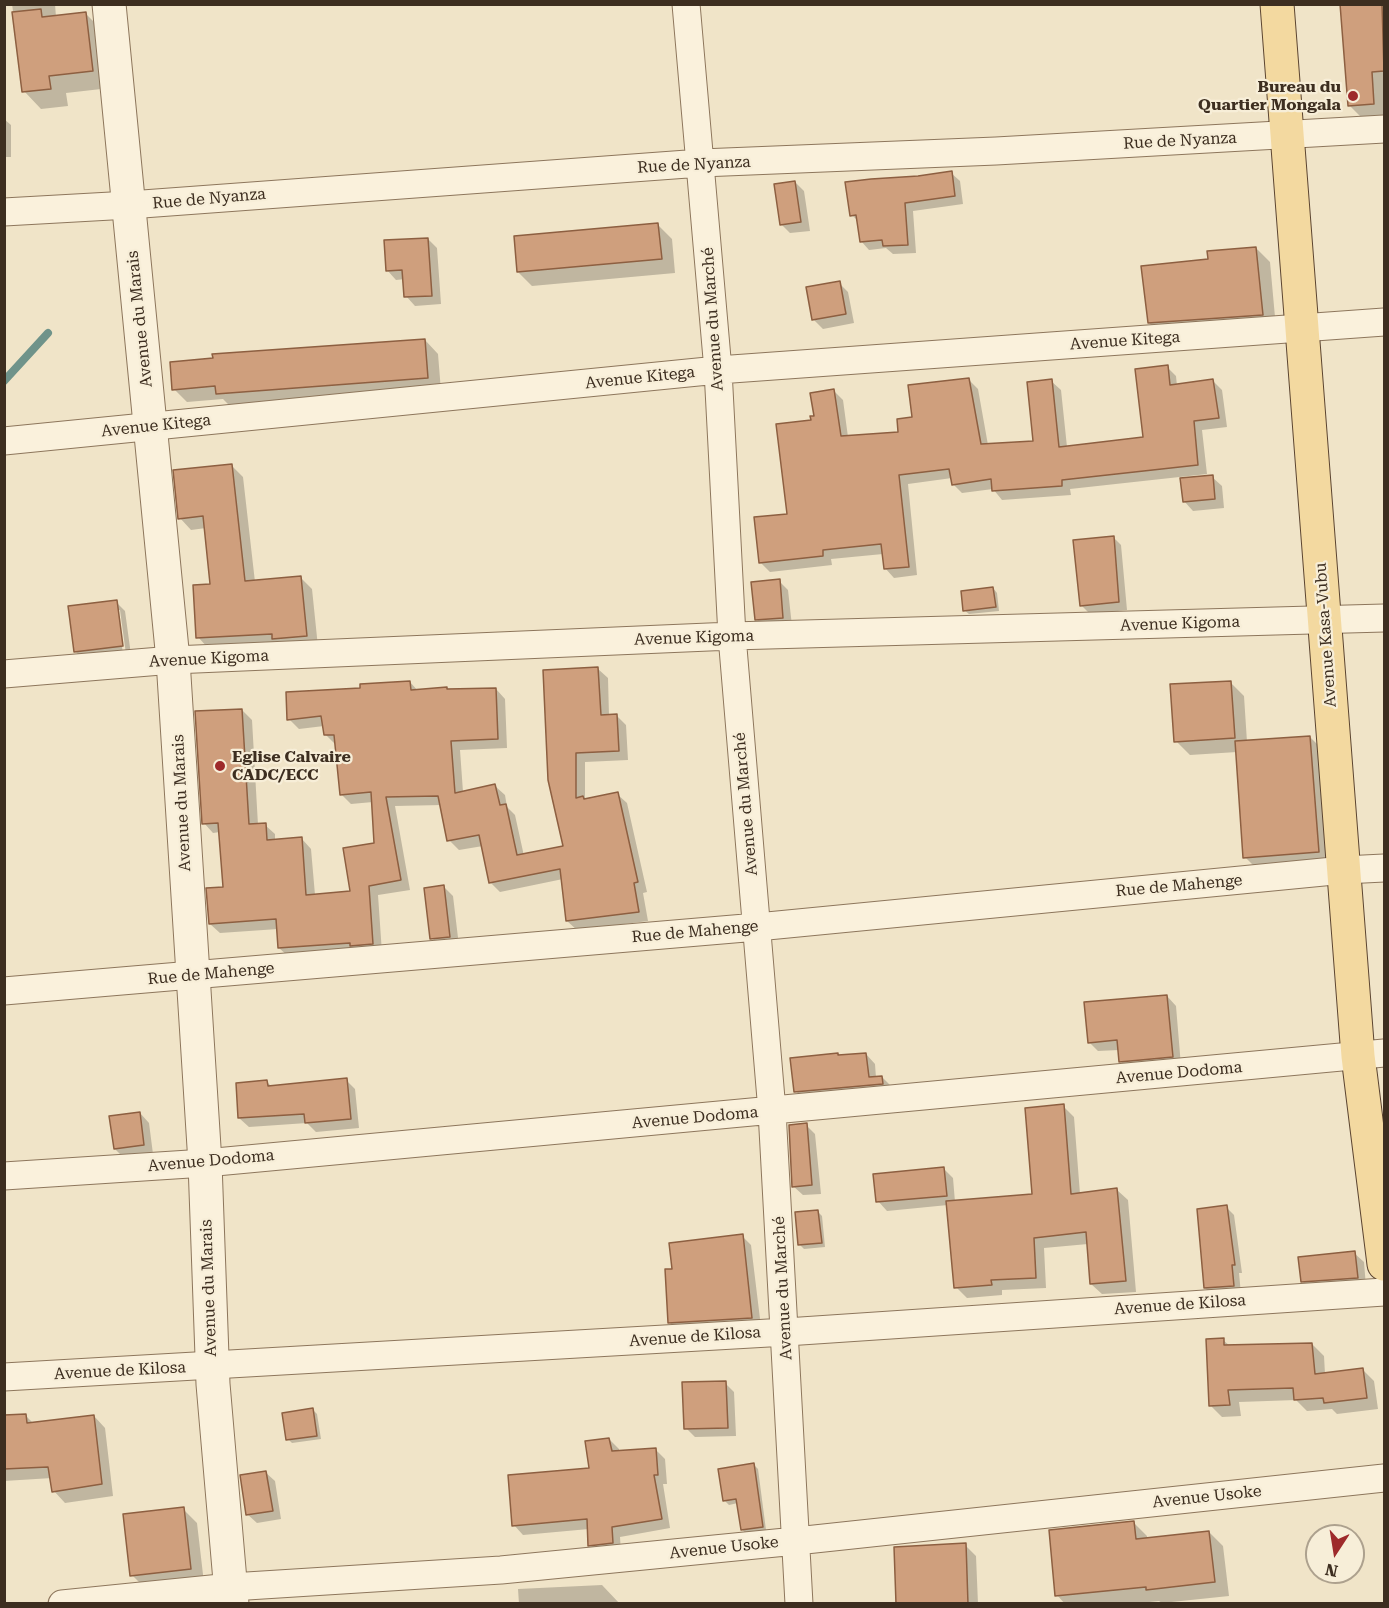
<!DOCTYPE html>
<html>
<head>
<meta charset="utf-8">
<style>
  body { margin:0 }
  #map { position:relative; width:1389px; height:1608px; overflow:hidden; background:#f0e4c8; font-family:"Roboto Serif",serif }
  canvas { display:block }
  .frame { position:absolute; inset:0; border:6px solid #3d2e20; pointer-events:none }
  .north { position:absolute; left:1305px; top:1524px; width:60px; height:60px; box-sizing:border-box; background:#f7eed8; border:2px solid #ada18e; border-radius:50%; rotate:192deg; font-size:16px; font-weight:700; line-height:24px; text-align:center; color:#3d2e20 }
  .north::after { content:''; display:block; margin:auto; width:21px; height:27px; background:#9e2a2b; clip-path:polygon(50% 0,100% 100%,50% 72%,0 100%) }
</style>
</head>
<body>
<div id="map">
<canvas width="1389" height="1608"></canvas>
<div class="frame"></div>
<div class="north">N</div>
</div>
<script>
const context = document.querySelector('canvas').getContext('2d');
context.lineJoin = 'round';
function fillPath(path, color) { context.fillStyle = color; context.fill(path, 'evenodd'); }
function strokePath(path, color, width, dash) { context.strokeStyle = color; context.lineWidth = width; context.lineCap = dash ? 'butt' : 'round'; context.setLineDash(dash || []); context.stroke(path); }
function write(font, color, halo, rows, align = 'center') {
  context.font = font + ' "Roboto Serif",serif'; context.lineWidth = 4.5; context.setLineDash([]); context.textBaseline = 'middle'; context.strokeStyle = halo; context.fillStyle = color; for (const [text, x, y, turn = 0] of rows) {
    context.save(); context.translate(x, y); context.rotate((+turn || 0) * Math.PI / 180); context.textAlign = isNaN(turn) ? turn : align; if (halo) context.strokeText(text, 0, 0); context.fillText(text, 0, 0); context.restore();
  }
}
const shadow = new Path2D(`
  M12,4h43l1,13 29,-4 18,18 7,57 -44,5 2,13 -27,3 -17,-18z
  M1341,4h43v112l-22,2 -12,-12z
  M4,119l7,6v32h-7z
  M951,173l9,8 3,23 -50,7 3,42 -23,1 -7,-6 -17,2 -8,-9 -2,-19 -7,-7 66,-37z
  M795,182l9,9 6,40 -20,2 -9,-9z
  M658,225l14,14 3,34 -143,13 -14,-14z
  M428,239l9,9 4,56 -26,2 -9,-10 -1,-17 -9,1 -9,-10z
  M1256,248l14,14 6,66 -113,9 -14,-14 60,-63z
  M839,283l9,9 6,31 -31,6 -9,-9z
  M425,340l13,14 3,37 -211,15 -7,-7 -36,3 -13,-13z
  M1167,367l9,9 1,10 36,-5 9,9 5,37 -25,3 5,44 -137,15 1,6 -69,5 -9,-11 -31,4 -9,-9 -1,-6 -44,6 9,91 -23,3 -9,-10 -2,-14 -52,5 1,6 -62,7 -9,-9 28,-48 23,-94 22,-30 9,9 5,37 52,-4 14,-15 55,-38 9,9 10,56 47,-3 16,-61 10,9 6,57 78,-9z
  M231,465l12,12 12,105 46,-4 11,11 6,58 -109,2 -11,-12 14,-52 -6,-57 -15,2 -11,-12z
  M1212,477l10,9 2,22 -31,3 -9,-10z
  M1113,537l8,8 6,65 -37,4 -8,-8z
  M779,581l9,9 4,36 -26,2 -10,-9z
  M993,588l4,5 2,18 -30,3 -5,-4z
  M116,602l9,9 6,44 -46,6 -9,-9zM117,610h3l6,44h-3z
  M598,669l10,9 1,38 7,-1 10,10 2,35 -43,2v38l32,-6 10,9 20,89 -4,1 5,28 -71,9 -10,-9 -4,-42 -63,13 -10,-10 -7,-36 -24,4 -10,-10 -7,-35 -47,1 15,84 -32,5 4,58 -93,4 -10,-9 -1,-19 -58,4 -10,-9 15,-36 -5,-56 -7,1 -9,-10 38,-113 10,10 6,105h7l10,9v7l27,-2 9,10 4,46 37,-2 23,-49 -2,-42 -22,2 -9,-9 -6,-50 -10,-10 -2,-9 -25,3 -10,-10 73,-29 48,-8 8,9 78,-2 9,10 2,49 -47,2 3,42 32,-6 10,9 2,12 8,8 9,41 41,-8 -15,-68z
  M1230,682l14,14 3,46 63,-5 14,14 9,114 -74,6 -14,-14 -8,-105 -47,3 -14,-14z
  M444,887l9,9 6,50 -18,1 -9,-9z
  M1167,996l9,10 5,60 -51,4 -10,-9 -1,-11 -21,1 -9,-9z
  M866,1054l9,10 1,14 6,-1 9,9 -86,15 -9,-10 43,-35z
  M346,1080l9,9 4,39 -43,4 -9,-9 -58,4 -10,-9 28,-36 5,5z
  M1063,1106l11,11 6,77 37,-4 11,10 8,92 -34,2 -11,-10 -3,-40 -44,4 2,40 -44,2v5l-35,3 -11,-11 -8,-82 -61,6 -9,-10 66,-32 9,9 2,24 78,-7z
  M140,1113l9,10 4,31 -29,4 -9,-9z
  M806,1125l9,9 6,60 -18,1 -10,-9z
  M1226,1207l8,8 8,58h-3l2,21 -28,2 -8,-8z
  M818,1212l4,4 3,31 -21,2 -4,-4z
  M742,1236l9,9 10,82 -82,5 -10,-10 5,-51z
  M1354,1253l10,9 2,25 -55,3 -9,-9z
  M1223,1340l7,6 82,-2 12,12 1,18 38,-4 11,11 4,28 -41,5 -5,-5 -25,2 -11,-11 -57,2 2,14 -19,1 -12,-12z
  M725,1383l9,9 2,44 -41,1 -9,-9z
  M313,1410l4,4 4,25 -29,4 -4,-4z
  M25,1415l9,9 60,-8 11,12 8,68 -48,7 -11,-12 -2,-13 -48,3v-65z
  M609,1439l10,10v3l37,-2 9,9 2,25h-4l7,44 -50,9 1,15 -22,2 -9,-9 -1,-16 -66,6 -9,-10 76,-56z
  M754,1465l4,4 8,61 -20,4 -4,-5 -4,-26 -9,2 -5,-5z
  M265,1472l10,9 6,38 -24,4 -10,-9z
  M183,1509l14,14 7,60 -58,6 -14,-14z
  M1133,1522l14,14v3l62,-7 14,14 6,50 -67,7 -3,-2 -29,3h-65l-8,-9z
  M965,1545l11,11 2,48h-80z
  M602,1585l18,19h-101l-1,-15z`);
const stream = new Path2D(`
  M4,381l44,-48`);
const building = new Path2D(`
  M1340,4h42l2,67 -12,1 2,32 -26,2z
  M41,9l1,8 44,-5 7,59 -44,5 2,13 -29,3 -10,-80z
  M952,171l3,25 -50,7 3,42 -25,1 -1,-6 -22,2 -4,-27 -6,1 -5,-34 26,-3 47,-3z
  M795,181l6,41 -21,3 -6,-41z
  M658,223l4,36 -145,13 -3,-36z
  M428,238l4,58 -28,1 -2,-27 -16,1 -2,-31z
  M1256,247l7,68 -115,8 -7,-57 67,-7 -1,-8z
  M840,281l6,33 -34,6 -6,-33z
  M425,339l3,39 -212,16 -1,-8 -43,4 -2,-28 43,-4 -1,-4z
  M1168,365l2,20 43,-6 6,39 -25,3 4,44 -136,15v6l-70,5 -1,-12 -39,6 -3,-16 -50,6 10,92 -25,2 -3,-25 -58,6v6l-64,7 -5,-46 33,-3 -11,-90 35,-4 -1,-4h4l-4,-23 24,-4 7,47 57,-4 -1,-13 15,-2 -4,-32 61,-7 12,66 52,-3 -6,-59 25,-3 7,68 84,-10 -8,-68z
  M232,464l13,117 56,-5 6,60 -35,3v-5l-76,4 -3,-53 17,-1 -7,-68 -25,3 -5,-49z
  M1213,475l2,24 -32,3 -3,-24z
  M1114,536l5,66 -39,4 -7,-66z
  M780,579l3,39 -28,2 -4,-38z
  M993,587l3,20 -33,4 -2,-20z
  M117,600l6,46 -49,6 -6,-46z
  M598,667l3,48 16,-1 2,37 -43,2v45l7,-2 1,3 34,-7 20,90 -4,1 5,29 -73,9 -6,-52 -71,14 -10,-48 -32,6 -9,-45 -52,1 15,83 -32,6 4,58 -23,2v-3l-72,5 -2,-29 -67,5 -3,-36 17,-1 -5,-64 -16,1 -7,-113 47,-2 7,115 17,-1 1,17 35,-3 4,58 44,-4 -7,-43 31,-5 -3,-51 -31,3 -6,-60h-10l-3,-19 -34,4 -1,-28 74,-4v-4l50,-3 1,9 36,-3v2l49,-1 2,51 -47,2 4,52 40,-9 5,21 6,-1 11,51 46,-9 -15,-66 -5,-110z
  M1231,681l4,57 -61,4 -4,-58z
  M1310,736l9,116 -76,6 -8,-117z
  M444,885l6,52 -20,2 -6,-51z
  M1167,995l6,62 -54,5 -2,-22 -29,3 -4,-41z
  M838,1053v2l28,-2 3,24 13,-1 1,8 -89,8 -4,-34z
  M347,1078l4,41 -46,4 -1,-9 -66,4 -2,-35 31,-3 1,6z
  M1064,1104l7,90 46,-6 9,93 -36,3 -4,-52 -52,6 2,40 -45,2 1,5 -38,3 -8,-87 86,-7 -7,-86z
  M140,1112l4,33 -30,4 -5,-33z
  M807,1123l5,62 -20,2 -3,-62z
  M944,1167l3,29 -71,6 -3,-28z
  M1227,1205l8,60h-3l2,21 -30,2 -7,-79z
  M818,1210l4,33 -24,2 -3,-33z
  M743,1234l9,84 -84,5 -3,-54h7l-3,-26z
  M1355,1251l3,27 -57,4 -3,-25z
  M1224,1338v7l88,-2 3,31 48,-6 4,30 -43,5 -1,-5 -29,2 -1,-12 -65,2 2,15 -21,1 -3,-67z
  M726,1381l2,47 -44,1 -2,-47z
  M313,1408l4,28 -31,4 -4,-27z
  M26,1414l1,9 67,-8 8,69 -50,8 -4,-25 -44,2v-54z
  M609,1438l3,13 44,-3 2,27h-4l8,44 -50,8 1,16 -25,3 -1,-27 -75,7 -4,-51 81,-7 -4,-27z
  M754,1463l9,64 -22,3 -5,-31 -13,2 -5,-32z
  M266,1471l7,40 -27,4 -6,-40z
  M184,1507l7,62 -61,7 -7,-62z
  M1134,1521l2,18 73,-8 6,51 -69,8v-3l-91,9 -6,-66z
  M966,1543l2,61h-72l-2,-57z`);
const minor = new Path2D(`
  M686,4l32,366 14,266 40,475 27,493
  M4,212l125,-7 572,-42 295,-12 388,-22
  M4,441l714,-71 666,-48
  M4,674l169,-14 559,-24 652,-18
  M4,991l753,-64 587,-57 40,-2
  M4,1176l201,-13 1179,-110
  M4,1377l782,-45 598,-40
  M62,1604l169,-17 270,-17 295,-29 588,-63`);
const tertiary = new Path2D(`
  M109,4l64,656 32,503 8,221 19,220`);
const primary = new Path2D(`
  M1277,4l81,1052 26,208`);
const markers = [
  [1353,96,6,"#9e2a2b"],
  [220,766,6,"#9e2a2b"]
];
const poiNames = [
  ["Bureau du",1341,87],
  ["Quartier Mongala",1341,105],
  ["Eglise Calvaire",232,757,"left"],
  ["CADC/ECC",232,775,"left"]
];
const streetNames = [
  ["Rue de Nyanza",1180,141,-3],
  ["Rue de Nyanza",694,165,-3],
  ["Rue de Nyanza",209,199,-5],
  ["Avenue du Marais",140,319,-96],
  ["Avenue du Marché",713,319,-94],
  ["Avenue Kitega",1125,341,-4],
  ["Avenue Kitega",640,378,-6],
  ["Avenue Kitega",156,426,-6],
  ["Avenue Kigoma",1180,624,-2],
  ["Avenue Kasa-Vubu",1326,635,-94],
  ["Avenue Kigoma",694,638,-2],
  ["Avenue Kigoma",209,659,-3],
  ["Avenue du Marais",182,803,-93],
  ["Avenue du Marché",746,804,-95],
  ["Rue de Mahenge",1179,886,-5],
  ["Rue de Mahenge",695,932,-5],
  ["Rue de Mahenge",211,974,-5],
  ["Avenue Dodoma",1179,1073,-5],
  ["Avenue Dodoma",695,1118,-5],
  ["Avenue Dodoma",211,1161,-5],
  ["Avenue du Marais",209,1288,-92],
  ["Avenue du Marché",783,1288,-93],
  ["Avenue de Kilosa",1180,1305,-4],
  ["Avenue de Kilosa",695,1337,-4],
  ["Avenue de Kilosa",120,1371,-3],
  ["Avenue Usoke",1207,1497,-6],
  ["Avenue Usoke",724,1548,-6]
];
fillPath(shadow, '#0003');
strokePath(stream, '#6f938a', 8);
fillPath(building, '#cf9f7d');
strokePath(building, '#8d5f41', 1.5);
strokePath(minor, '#8d765c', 29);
strokePath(tertiary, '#8d765c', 35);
strokePath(primary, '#5b4430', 35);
strokePath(minor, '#faf1dc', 27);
strokePath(tertiary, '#faf1dc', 33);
strokePath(primary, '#f3d9a0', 33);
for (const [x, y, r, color] of markers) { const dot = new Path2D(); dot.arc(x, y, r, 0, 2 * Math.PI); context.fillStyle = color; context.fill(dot); strokePath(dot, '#f7eed8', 2); }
write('bold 16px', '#3d2e20', '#f7eed8', poiNames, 'right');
write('16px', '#3d2e20', '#f7eed8', streetNames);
</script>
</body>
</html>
